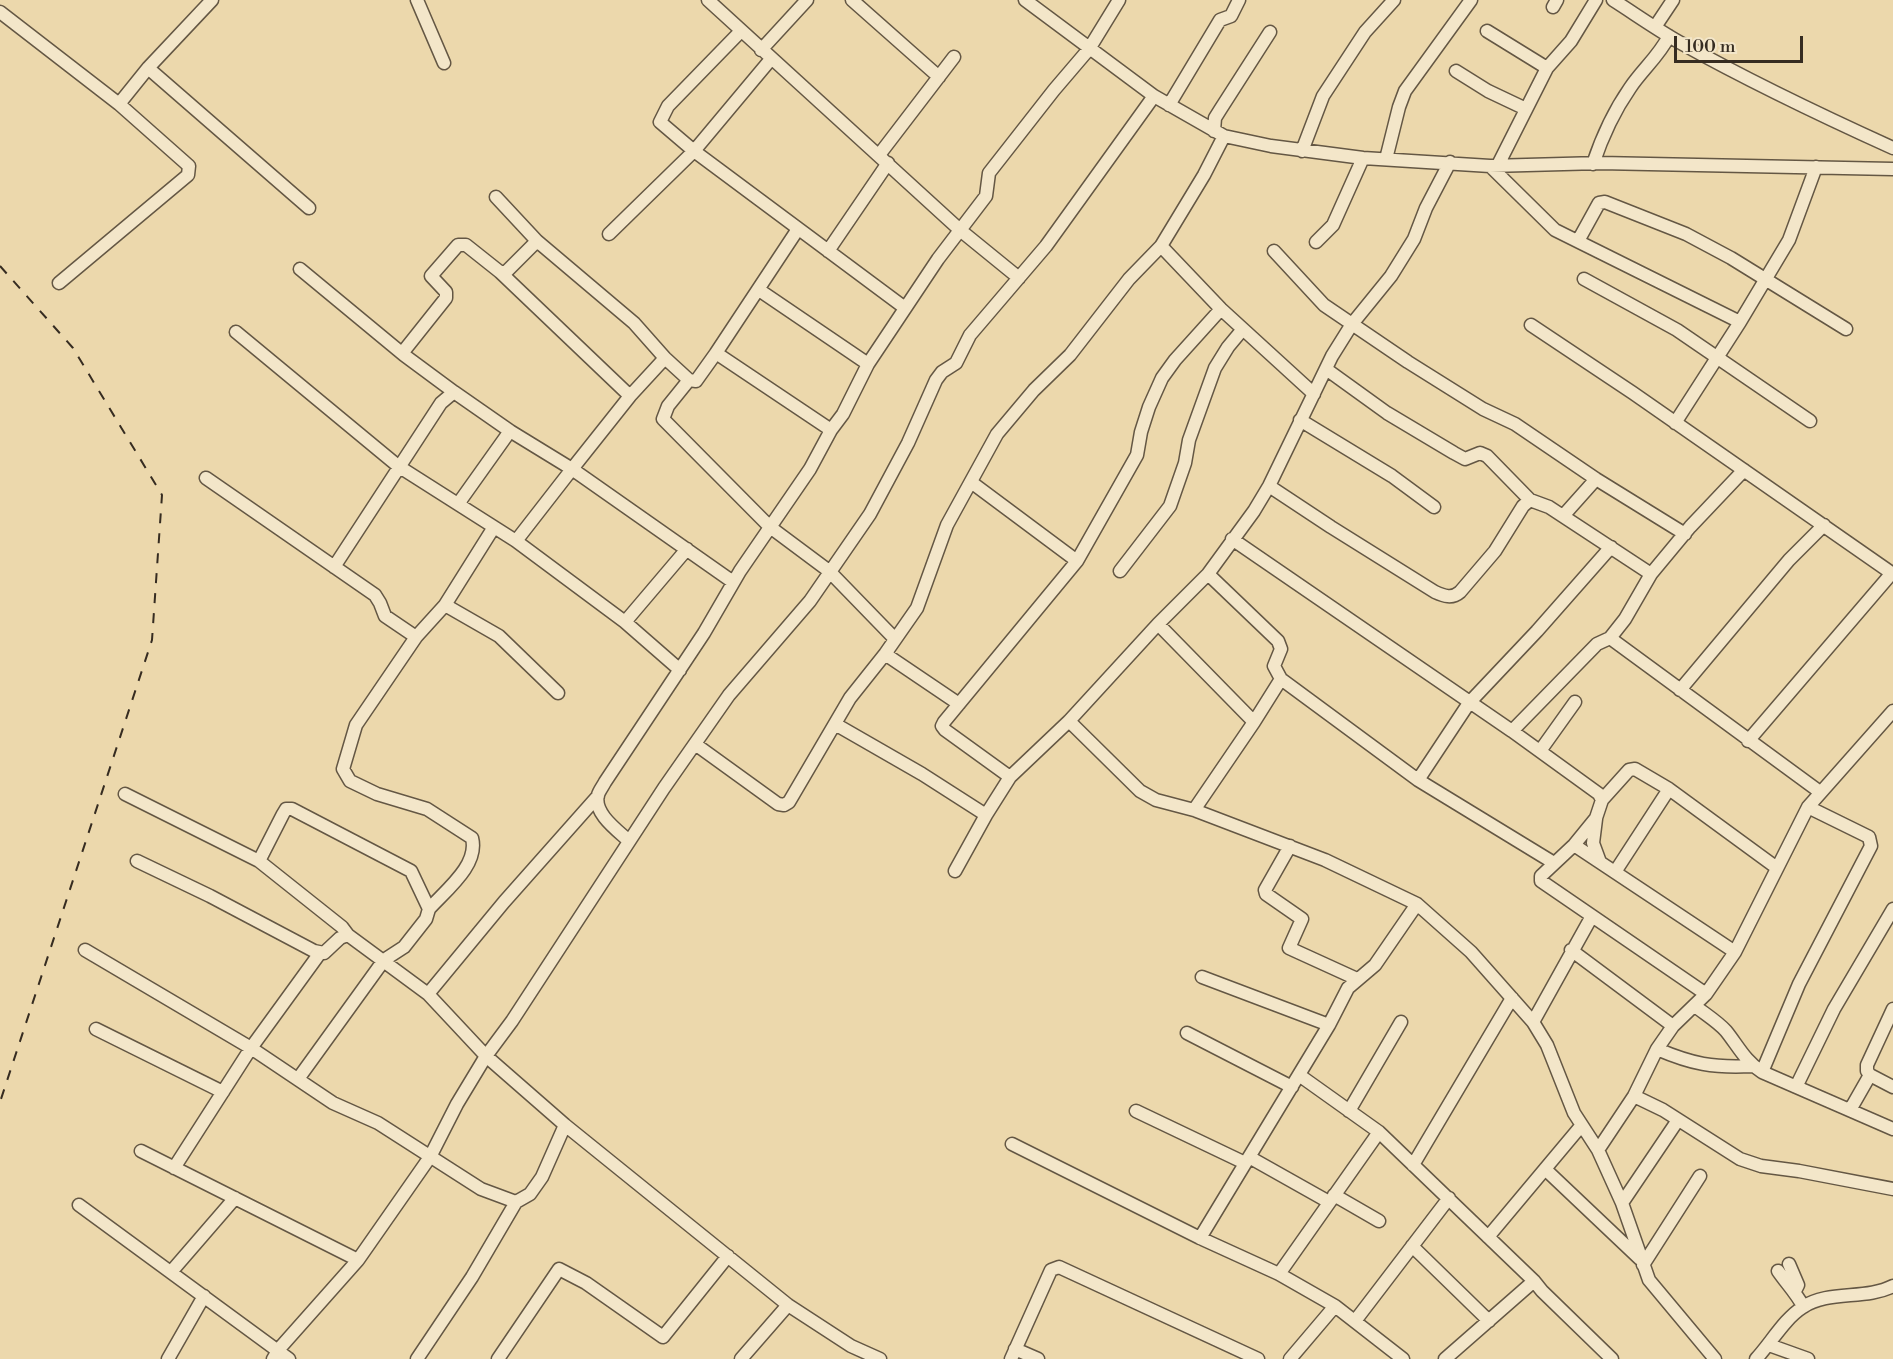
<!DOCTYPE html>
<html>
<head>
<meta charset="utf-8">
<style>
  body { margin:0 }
  #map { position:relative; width:1893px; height:1359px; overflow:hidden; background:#ecd8ac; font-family:"Libre Bodoni",serif }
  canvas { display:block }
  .scale { position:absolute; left:1674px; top:36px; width:129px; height:27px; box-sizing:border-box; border:3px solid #362c21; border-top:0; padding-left:8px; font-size:18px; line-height:21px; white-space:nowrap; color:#362c21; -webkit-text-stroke:4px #f3e6c9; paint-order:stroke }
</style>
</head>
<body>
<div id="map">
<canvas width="1893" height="1359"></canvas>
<div class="scale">100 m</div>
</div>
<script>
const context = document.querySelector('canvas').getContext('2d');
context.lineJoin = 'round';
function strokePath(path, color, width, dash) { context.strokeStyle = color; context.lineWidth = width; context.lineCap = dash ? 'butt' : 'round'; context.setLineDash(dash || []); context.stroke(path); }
const minor = new Path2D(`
  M417,0l27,63
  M708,0l252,230 59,48
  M852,0l87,77
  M1025,0l129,96 70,40 47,10 92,12 127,8 110,-3 293,6
  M1613,0c22,14 43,29 66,42 70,39 141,73 214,106
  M1553,7l4,-7
  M0,12l119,92 70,62 -1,9 -129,108
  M1655,27l18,-27
  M741,31l-73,75 -8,16 34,29 211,157
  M1487,31l60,37
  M761,50l46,-50
  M148,68l161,140
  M1456,71l32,20 38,18
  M119,104l29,-36 64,-68
  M1169,105l51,-85 11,-4 8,-16
  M1214,131l1,-13 5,-8 50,-78
  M1302,151l21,-55 42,-64 29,-32
  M879,155l75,-98
  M1386,159l13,-52 6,-16 66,-91
  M1593,164c9,-27 21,-53 37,-76 12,-18 29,-32 39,-52
  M1498,165l49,-97 24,-27 25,-41
  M1490,166l65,64 185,92
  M496,197l41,44 97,82 31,35 24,22
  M609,234l85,-83 77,-92
  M1578,241l21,-38 6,-1 81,32 45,24 115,71
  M1316,242l17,-17 30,-67
  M1161,246l60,63 93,85
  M828,251l60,-88
  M1274,251l50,54 84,57 75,47 32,15 81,55 89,55
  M300,269l104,86 50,37 56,39 62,38 58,-73 35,-38
  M500,272l130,124
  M1584,279l93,51 133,91
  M759,290l109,74
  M1531,325l102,68 260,181
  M236,332l162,134 118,75 109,81 55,48
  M403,352l43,-54v-6l-15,-16 27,-31h8l34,27h6l31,-31
  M716,353l82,-124
  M1326,369l61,44 67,40 11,6 15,-6 7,3 43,44 19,7 102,67
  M1300,420l92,56 42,31
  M1675,423l65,-101 49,-82 27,-73
  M831,430l-115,-77 -20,28 -7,-1 -21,26 -5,13 107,108 59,44 66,68
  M206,478l169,117 5,8 5,13 31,21
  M971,482l106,79
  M1269,486l62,41 104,65c9,4 17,7 25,0l35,-41 28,-45 7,-6
  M458,504l52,-73
  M1563,516l33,-37
  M1232,539l280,192 87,63 3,6
  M516,541l56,-72 161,113
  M334,567l107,-164 13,-11
  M1120,571l50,-65 15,-43 4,-23 26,-72 13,-21 15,-18
  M1208,574l70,67 3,8 -7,17 7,13 137,101 136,83
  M445,605l54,31 59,57
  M625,622l62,-73
  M1158,624l96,98
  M1610,638l210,154
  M885,654l74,50
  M1680,690l109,-130 35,-35
  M1069,721l71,70 16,9 38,10 131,50 92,44 54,48 62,70 14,23 27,68 24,37 24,53 27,77 66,79
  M835,724l87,50 64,41
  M1512,731l85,-87 13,-6 15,-19 26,-45 39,-47 54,-57
  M1748,741l144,-168
  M695,744l83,60 6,1 5,-3 61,-104 35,-44 32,-46 30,-83 50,-91 37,-44 36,-35 59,-76 32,-33 43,-71 20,-39
  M1540,751l35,-49
  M1010,777l-65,-47 -3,-4 2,-4 133,-161 60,-106 4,-23 8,-25 13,-29 13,-18 46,-51
  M1418,780l51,-77 68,-72 74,-84
  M125,794l134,67 83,66 6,8
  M598,796l-94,106 -76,92 58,62 79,69 223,180 63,41 29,13
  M1194,810l60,-88 27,-43
  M1596,819l-3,24 7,19
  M629,841c-12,-11 -36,-28 -31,-46 1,-4 5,-9 7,-13l99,-149 36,-62 70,-102 21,-39 12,-16 25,-50 70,-105 48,-63 3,-23 65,-83 35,-41 30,-49
  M1574,845l161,107
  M1290,846l-25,44 1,4 36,25 -13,29 68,31
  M137,861l73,35 104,55 10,2 16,-15 8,-3 80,59
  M259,861l24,-47 3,-5h6l119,62 18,38 -3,10 -22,28 -20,13 -86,119
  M955,871l31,-56 24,-38 59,-56 89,-97 50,-50 46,-63 15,-25 63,-130 20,-32 39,-48 23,-37 12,-31 24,-46
  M1615,872l54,-83
  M429,909c17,-19 50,-44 43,-71l-45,-29 -50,-15 -27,-13 -7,-12 13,-44 60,-88 29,-32 49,-78
  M85,950l166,98 82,55 45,20 103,66 35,13 14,-8 12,-17 23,-52
  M1571,950l102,76
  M1202,977l127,48
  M1706,994l-165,-113v-5l33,-31 22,-27 6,-18 27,-30 6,-1 34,20 108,79
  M1695,1006c10,8 23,16 31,25 12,15 19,30 36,41l131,57
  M1893,1009l-26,56v6l3,4 23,12
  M1533,1022l59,-106
  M96,1029l127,63
  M1187,1033l105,54
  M1657,1049c35,15 56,19 95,17
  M1762,1072l37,-88 72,-138 -2,-9 -61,-30
  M1299,1075l80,57 155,149 8,10 70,68
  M1797,1085l37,-76 59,-100
  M1634,1096l29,14 77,49 21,7 38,5 94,18
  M1850,1110l20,-35
  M1136,1111l109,52
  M1349,1111l52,-89
  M1012,1144l188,94 79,36 56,32 68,53
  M1598,1150l36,-54 23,-47 16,-23 33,-32 29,-42 73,-145 85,-96
  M141,1151l217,109
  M1249,1157l80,45
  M1413,1165l99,-167
  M174,1168l77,-120 69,-95
  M1545,1169l95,90
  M1334,1195l45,26
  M1622,1203l56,-83
  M79,1205l210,154
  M1488,1237l93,-111
  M1200,1238l129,-213 19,-37 27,-23 42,-61
  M1412,1246l77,75
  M1789,1264l9,21 -3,6
  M1643,1265l57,-89
  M1778,1271c9,13 18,22 25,35
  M171,1272l64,-74
  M1279,1274l100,-142
  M1355,1321l94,-123
  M1769,1345l39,14
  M1015,1349l23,10
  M168,1359l36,-63
  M273,1359l6,-10 79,-89 72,-103 27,-53 29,-48 26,-35 152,-233 65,-93 81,-94 60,-87 38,-71 28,-63 6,-8 14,-9 14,-28 76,-89 108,-150
  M417,1359l55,-82 44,-75
  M498,1359l61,-90 27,14 77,54 65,-81
  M741,1359l47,-54
  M1011,1359l40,-89 8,-3 199,92
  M1290,1359l45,-53
  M1445,1359l89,-78
  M1756,1359c15,-16 28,-40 47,-52 25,-17 63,-7 90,-21`);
const rail = new Path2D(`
  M0,266l73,82 89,147 -10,145 -152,462`);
strokePath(minor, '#645744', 15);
strokePath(minor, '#f3e6c9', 12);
strokePath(rail, '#362c21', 2, [10, 10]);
</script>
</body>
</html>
